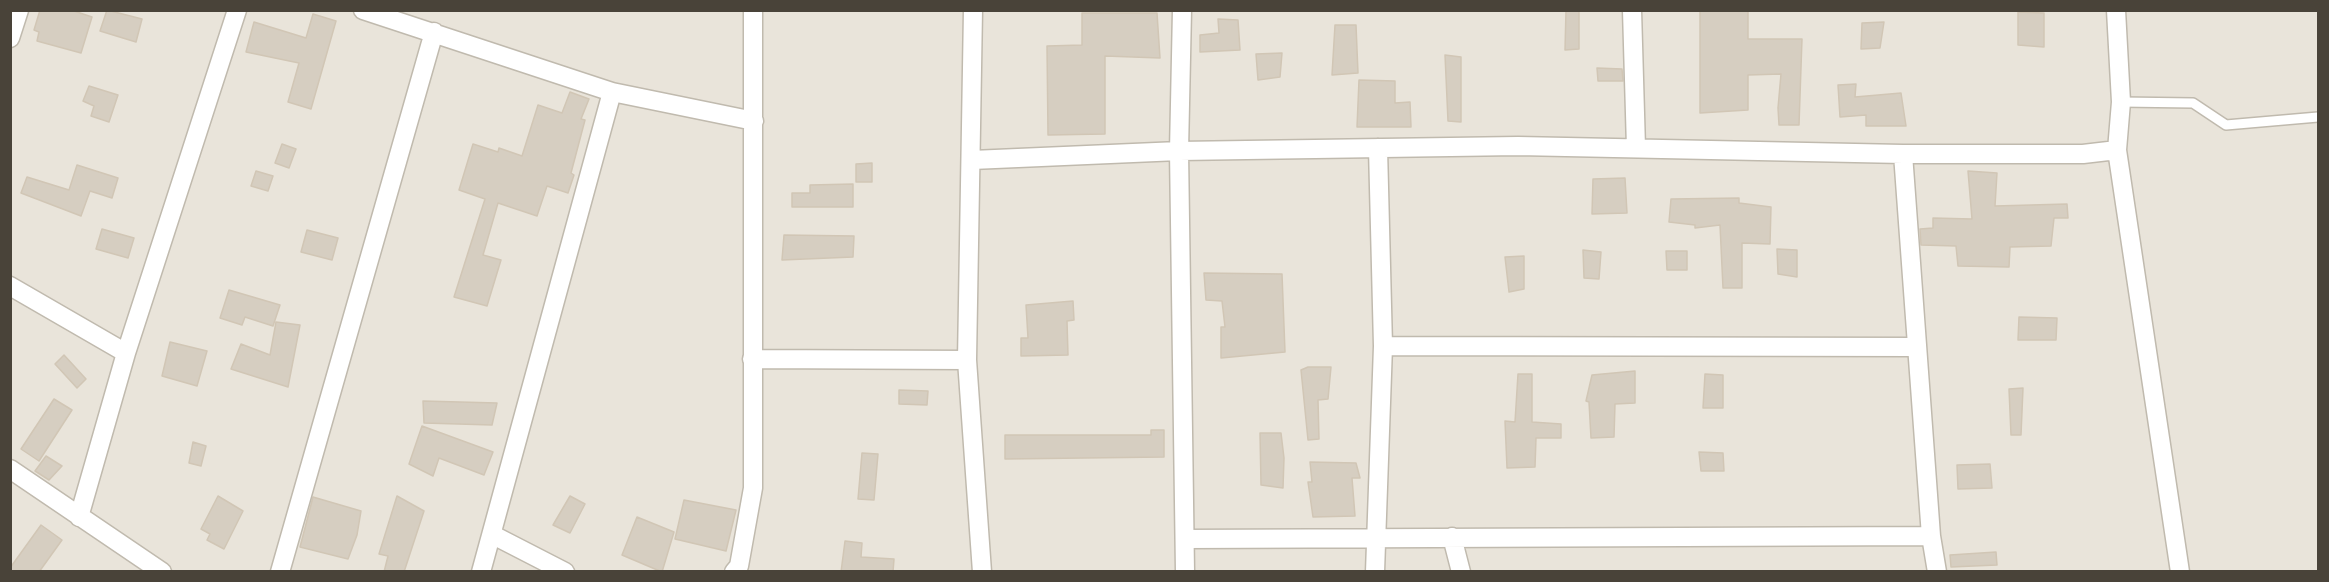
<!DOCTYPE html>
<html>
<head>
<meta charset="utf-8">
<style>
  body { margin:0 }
  #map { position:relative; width:2329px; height:582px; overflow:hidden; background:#f5f2ec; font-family:"PT Sans Narrow",sans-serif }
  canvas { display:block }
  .frame { position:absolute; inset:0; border:12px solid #494339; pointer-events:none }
</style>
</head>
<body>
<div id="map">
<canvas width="2329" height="582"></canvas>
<div class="frame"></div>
</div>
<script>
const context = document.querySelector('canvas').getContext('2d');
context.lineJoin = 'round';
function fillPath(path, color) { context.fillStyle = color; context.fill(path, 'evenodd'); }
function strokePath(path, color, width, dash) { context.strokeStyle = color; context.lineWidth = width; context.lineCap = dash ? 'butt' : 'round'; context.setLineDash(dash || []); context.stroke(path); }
const residential = new Path2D(`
  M11,11h2307v560h-2307z`);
const building = new Path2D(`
  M40,10h31l21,7 -11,36 -44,-12 2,-9 -5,-2z
  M107,10l35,9 -6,23 -36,-11z
  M1566,10h13v39l-14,1z
  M1700,10h48v29h54l-3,86h-20l-1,-17 3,-34 -33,1v35l-48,3z
  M2018,12l26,1v34l-26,-2z
  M1082,13h75l3,45 -55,-2v78l-57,1 -1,-89 35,-1z
  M313,14l23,7 -25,88 -23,-7 11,-39 -53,-11 8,-30 52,16z
  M1218,19l20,1 2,30 -40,2v-17l19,-2z
  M1884,22l-4,26 -19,1 1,-26z
  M1335,25h21l2,48 -26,2z
  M1282,53l-2,24 -22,3 -2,-26z
  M1445,55l16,2v65l-13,-1z
  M1597,68l25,1 1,12h-25z
  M1359,80l36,1v22l15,-1 1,25h-54z
  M1856,84l-1,13 46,-4 5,33h-40v-11l-26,2 -2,-32z
  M89,86l29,9 -9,27 -18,-6 3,-10 -11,-5z
  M570,92l19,7 -8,20 4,1 -14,53 3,2 -6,18 -21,-7 -10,30 -39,-13 -15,52 18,5 -14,46 -33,-9 31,-98 -26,-9 14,-46 25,8 1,-4 23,8 16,-51 24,8z
  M282,144l14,5 -7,19 -14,-5z
  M872,163v19h-16v-18z
  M77,165l41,13 -6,20 -22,-7 -9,25 -60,-23 6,-16 42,13z
  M256,171l17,5 -5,15 -17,-5z
  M1968,171l29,2 -2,33 72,-2 1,14h-14l-3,28 -41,1 -1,20 -51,-1 -2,-20 -35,-1 -1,-16 13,-1v-10l39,1z
  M1625,178l2,35 -35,1 1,-35z
  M853,184v23h-61v-14h18v-8z
  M1739,198v5l32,4 -1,37 -28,-1v45h-19l-3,-63 -25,3v-3l-26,-3 2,-23z
  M102,229l32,9 -6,20 -32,-9z
  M307,230l31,8 -6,22 -31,-8z
  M784,235l70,1 -1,21 -71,3z
  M1777,249l20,1v27l-19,-3z
  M1583,250l18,2 -2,27 -15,-1z
  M1666,251h21v19h-20z
  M1524,256v33l-15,3 -4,-35z
  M1204,273l78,1 3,78 -64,6v-31h4l-3,-26 -16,-1z
  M229,290l51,15 -7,21 -28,-9 -3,8 -22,-7z
  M1073,301l1,19 -7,1 1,34 -47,1v-18h7l-2,-33z
  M2019,317l38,1 -1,22h-38z
  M276,322l24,3 -12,62 -57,-18 10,-25 29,11z
  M170,342l37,9 -10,35 -35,-10z
  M64,355l22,24 -9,9 -22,-24z
  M1308,367h23l-3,32 -10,1 1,39 -11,1 -7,-70z
  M1635,371v32l-20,1 -1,33 -23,1 -2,-36 -3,-1 6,-26z
  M1518,374h14v48l29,2v14h-25l-1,29 -28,1 -2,-47 10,1z
  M1705,374l18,1v33h-20z
  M2023,388l-2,47h-10l-2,-46z
  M899,390l29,1 -1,14 -28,-1z
  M54,399l18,11 -33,51 -18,-12z
  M423,401l74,2 -5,22 -68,-2z
  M422,426l71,26 -9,23 -45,-17 -6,18 -24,-12z
  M1151,430h13v27l-159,2v-24h146z
  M1260,433h21l3,25 -1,30 -22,-3z
  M193,442l13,4 -5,20 -12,-3z
  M1699,452l24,1 1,18h-23z
  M862,453l16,1 -4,46 -16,-1z
  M46,456l16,10 -13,14 -14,-9z
  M1310,462l46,1 4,15h-8l3,38 -42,1 -5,-35h4z
  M1990,464l2,24 -34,1 -1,-24z
  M218,496l25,15 -19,38 -17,-9 3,-6 -9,-5z
  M397,496l27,15 -20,61h-20l4,-16 -9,-2z
  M570,496l15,8 -15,29 -17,-8z
  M313,497l48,14 -4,24 -9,24 -48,-12z
  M684,500l52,10 -10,41 -51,-12z
  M637,517l37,15 -12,40 -40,-17z
  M41,525l21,15 -23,32h-29v-4z
  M845,541l17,2 -1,14 33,2 -1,13h-52z
  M1996,552l1,13 -46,2 -1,-12z`);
const lane = new Path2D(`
  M2121,102l72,1 33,22 92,-8`);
const street = new Path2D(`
  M363,10l249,82 142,29
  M973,10l-6,350 15,212
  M1182,10l-3,141 6,421
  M1632,10l4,138
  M2116,10l5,92 -4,48 63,422
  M10,38l9,-28
  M1903,154l28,382 6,36
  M972,160l207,-9 339,-5 385,8h180l34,-4
  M10,286l116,67
  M1383,346l534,1
  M752,359l215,1
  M10,469l152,103
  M79,517l47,-164 111,-343
  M493,535l72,37
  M1452,537l9,35
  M1185,539l746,-3
  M280,572l154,-540
  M481,572l131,-480
  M734,572l5,-6 14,-78v-478
  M1375,572l8,-226 -5,-198`);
fillPath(residential, '#e9e4da');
fillPath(building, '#d6cec1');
strokePath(building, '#d1c6b5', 1.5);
strokePath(lane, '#c0baae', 12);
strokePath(street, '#c0baae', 21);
strokePath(lane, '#fff', 9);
strokePath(street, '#fff', 18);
</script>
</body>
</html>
